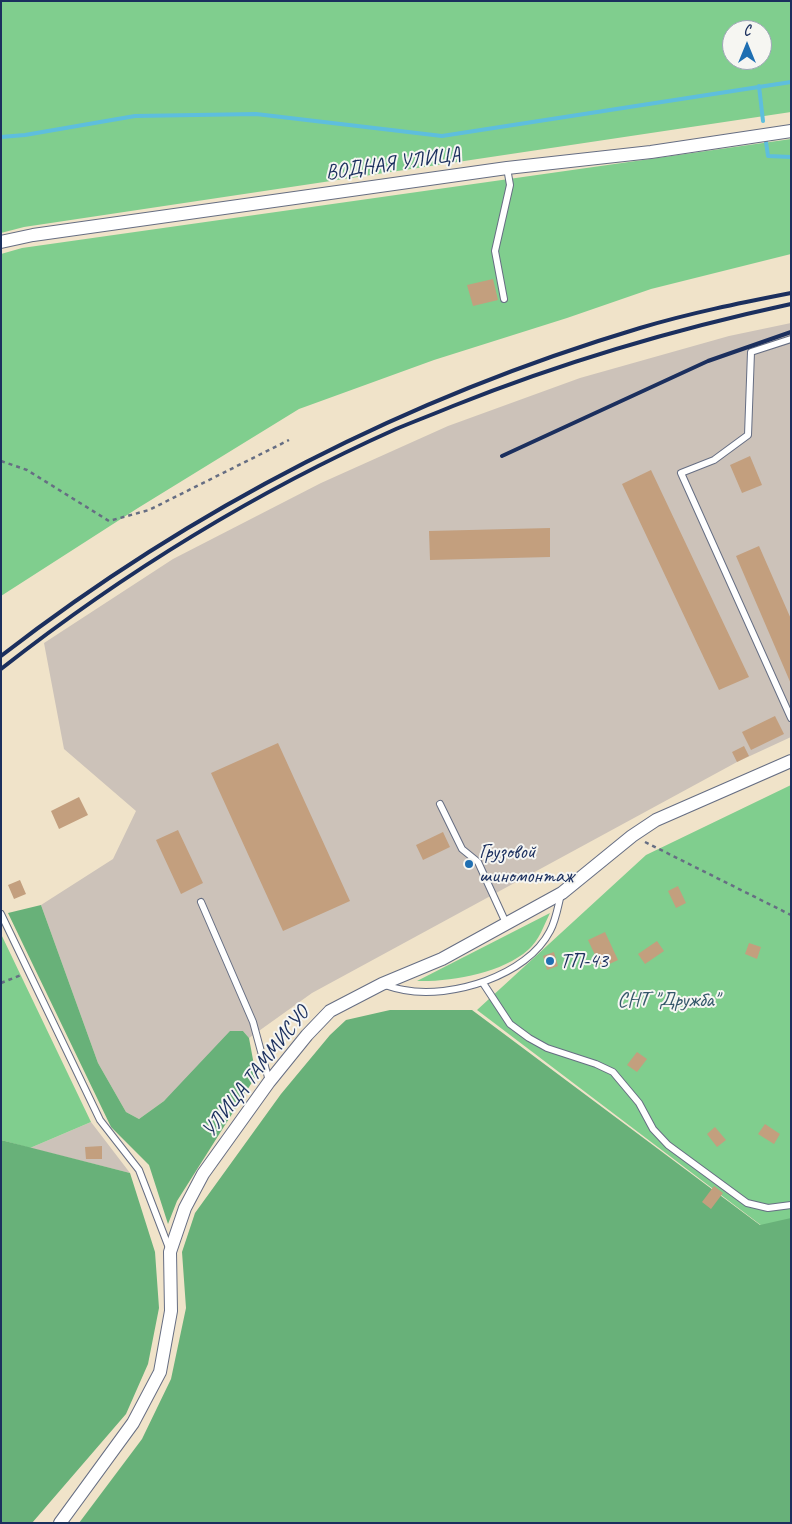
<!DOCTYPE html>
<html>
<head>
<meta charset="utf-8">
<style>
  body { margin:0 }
  #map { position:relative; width:792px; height:1524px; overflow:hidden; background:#f0e3c9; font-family:Caveat,sans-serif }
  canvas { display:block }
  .frame { position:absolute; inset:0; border:2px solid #1b2f5e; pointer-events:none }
  .north { position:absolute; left:722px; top:20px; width:50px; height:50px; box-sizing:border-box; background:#f6f6f2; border:1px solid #9ea6b7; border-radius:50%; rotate:0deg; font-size:14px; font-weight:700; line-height:20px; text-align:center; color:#1b2f5e }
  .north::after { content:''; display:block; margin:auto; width:18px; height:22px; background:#1f6fb2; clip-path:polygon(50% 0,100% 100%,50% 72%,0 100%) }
</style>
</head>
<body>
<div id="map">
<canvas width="792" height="1524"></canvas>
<div class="frame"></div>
<div class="north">С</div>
</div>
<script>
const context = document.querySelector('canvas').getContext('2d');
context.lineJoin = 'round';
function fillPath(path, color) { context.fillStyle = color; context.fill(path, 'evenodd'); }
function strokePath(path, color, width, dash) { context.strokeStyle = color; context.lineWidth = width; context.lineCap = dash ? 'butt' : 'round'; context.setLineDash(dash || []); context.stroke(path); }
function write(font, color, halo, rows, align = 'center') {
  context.font = font + ' Caveat,sans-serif'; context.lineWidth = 4; context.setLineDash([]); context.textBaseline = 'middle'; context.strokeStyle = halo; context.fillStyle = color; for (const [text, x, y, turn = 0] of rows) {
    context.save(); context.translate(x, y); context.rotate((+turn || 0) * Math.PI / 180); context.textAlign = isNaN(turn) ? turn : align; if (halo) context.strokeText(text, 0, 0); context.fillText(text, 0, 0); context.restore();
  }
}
const industrial = new Path2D(`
  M791,323v414l-54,25 -425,231 -63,45 -6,-7 -79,70 -25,18 -13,-7 -28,-49 -57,-158 72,-46 23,-48 -72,-62 -20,-106 129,-84 148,-76 127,-57 132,-48 149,-42z
  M91,1122l39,51 -100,-25z`);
const green = new Path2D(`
  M1,1h790v111l-767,115 -23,6zM732,30h30v30h-30z
  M791,139v115l-140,35 -84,29 -133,42 -135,49 -161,99 -137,88v-342l21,-6z
  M791,785v463l-314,-238 169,-155z
  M550,913c-6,12 -11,28 -22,37 -26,23 -77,32 -111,31z
  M1,934l90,188 -61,26 -29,-8z`);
const forest = new Path2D(`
  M41,905l57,158 28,49 13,7 25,-18 66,-70h13l6,7 7,38 -79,125 -9,23 -19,-59 -38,-38 -103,-214z
  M390,1010h82l288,215 31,-7v305h-712l63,-84 29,-60 15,-71 -4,-56 13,-39 86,-119 49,-59 16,-15z
  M1,1140l129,33 25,79 4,56 -11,56 -22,50 -94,109h-31z`);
const stream = new Path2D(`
  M759,86l4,35
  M1,137l24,-2 110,-19 121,-2 186,22 349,-54
  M766,142l2,14 23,1`);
const building = new Path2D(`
  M493,279l5,21 -25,6 -6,-21z
  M750,456l12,29 -20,8 -12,-28z
  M651,470l98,207 -30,13 -97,-206z
  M550,528v29l-120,3 -1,-29z
  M759,546l32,73v65l-55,-128z
  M775,716l9,18 -33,16 -9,-18z
  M278,743l72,158 -67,30 -72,-158z
  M744,746l5,10 -12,6 -5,-10z
  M79,797l9,18 -29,14 -8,-18z
  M178,830l25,53 -22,11 -25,-54z
  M443,832l7,15 -27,13 -7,-15z
  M20,880l6,14 -12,5 -6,-14z
  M678,886l8,17 -10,5 -8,-17z
  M605,932l13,28 -17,8 -13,-28z
  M657,941l7,10 -19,13 -7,-10z
  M749,943l12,4 -4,12 -12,-5z
  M554,952l4,14 -11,4 -4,-14z
  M637,1052l10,7 -10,13 -10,-7z
  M765,1124l15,10 -6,10 -16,-10z
  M715,1127l11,13 -9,7 -10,-13z
  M102,1146v13h-16l-1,-12z
  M714,1186l9,7 -12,16 -9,-7z`);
const path = new Path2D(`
  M1,461l26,9 82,51 40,-11 140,-70
  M645,842l146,73
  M1,983l20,-8`);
const service = new Path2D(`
  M504,299l-9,-48 15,-66 -3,-17
  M791,339l-40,13 -3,83 -34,25 -33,13 110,245
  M440,804l22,45 16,13 28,61
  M201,902l52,120 16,59
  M1,914l99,206 39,50 30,78
  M483,983l27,41 19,14 18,10 49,16 17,8 26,31 14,26 15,16 79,58 21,5 23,-3
  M385,985c6,2 13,4 19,5 47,9 123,-14 146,-59 6,-11 8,-25 11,-37`);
const minor = new Path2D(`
  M1,242l32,-7 474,-67 144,-16 140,-21
  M60,1523l73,-100 27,-51 11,-61 -1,-59 15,-44 18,-34 66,-92 38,-47 23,-24 52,-27 60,-25 120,-66 70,-57 24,-16 135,-59`);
const rail = new Path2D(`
  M502,456l206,-95 83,-29
  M1,656c191,-148 408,-259 639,-328 50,-15 100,-25 151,-35
  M1,669c121,-95 254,-177 395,-240 19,-8 38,-15 57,-23 110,-44 222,-77 338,-102`);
const markers = [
  [469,864,5,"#1f6fb2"],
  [550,961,5,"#1f6fb2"]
];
const streetNames = [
  ["ВОДНАЯ УЛИЦА",393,164,-8],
  ["УЛИЦА ТАММИСУО",256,1072,-52]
];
const poiNames = [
  ["Грузовой",479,852],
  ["шиномонтаж",479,876],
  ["ТП-43",560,961]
];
const parkNames = [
  ["СНТ \"Дружба\"",668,1000]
];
fillPath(industrial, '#ccc2b9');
fillPath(green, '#80ce8e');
fillPath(forest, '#68b179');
strokePath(stream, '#5ebedd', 4);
fillPath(building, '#c39f7e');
strokePath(service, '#666e83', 8);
strokePath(minor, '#666e83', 14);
strokePath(path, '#666e83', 2.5, [4, 4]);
strokePath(service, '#fff', 6);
strokePath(minor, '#fff', 12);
strokePath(rail, '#1b2f5e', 4);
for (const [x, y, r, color] of markers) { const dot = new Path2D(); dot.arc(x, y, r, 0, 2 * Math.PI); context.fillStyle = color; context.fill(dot); strokePath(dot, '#f6f6f2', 2); }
write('21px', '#1b2f5e', '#f6f6f2', streetNames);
write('21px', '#1b2f5e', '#f6f6f2', poiNames, 'left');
write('21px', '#34576a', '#f6f6f2', parkNames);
</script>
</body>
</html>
